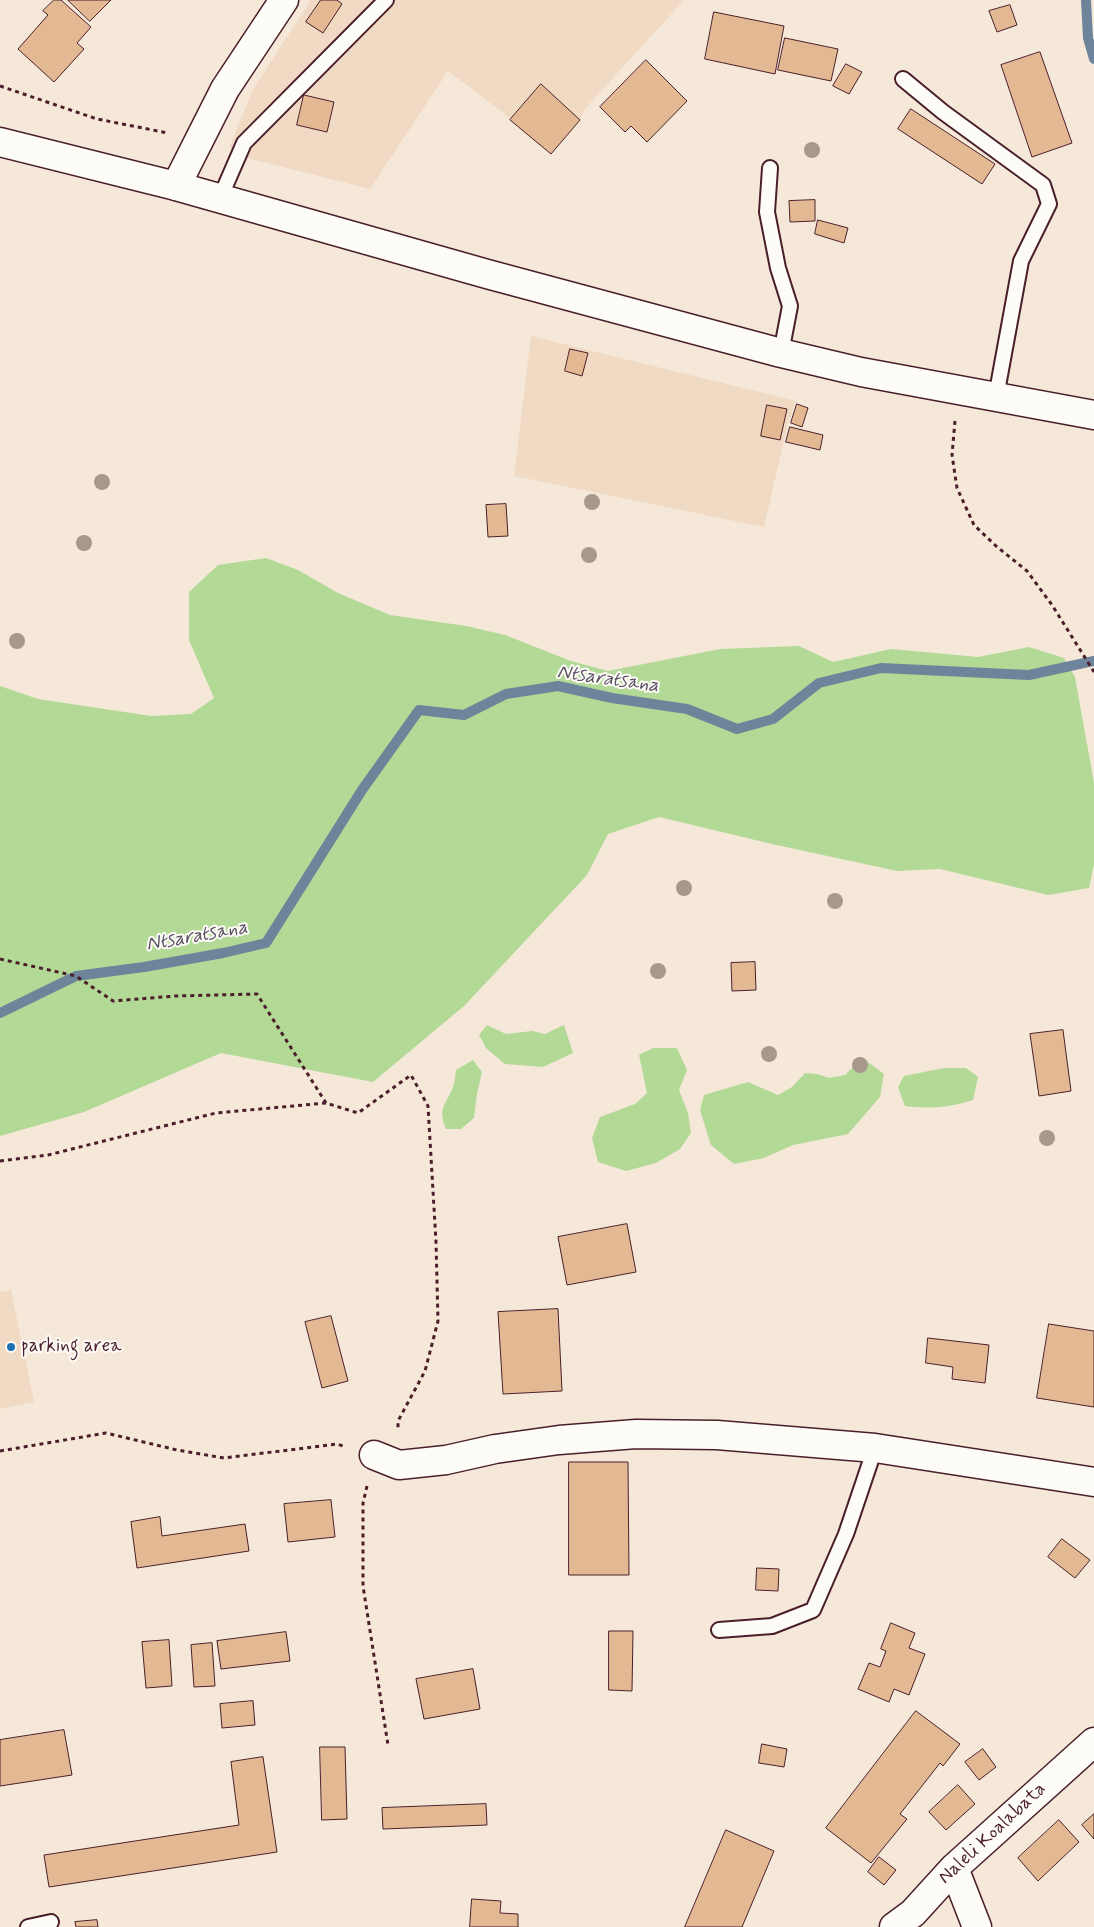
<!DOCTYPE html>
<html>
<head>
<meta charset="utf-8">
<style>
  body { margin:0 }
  canvas { display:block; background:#f5e8d9 }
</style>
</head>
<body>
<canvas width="1094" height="1927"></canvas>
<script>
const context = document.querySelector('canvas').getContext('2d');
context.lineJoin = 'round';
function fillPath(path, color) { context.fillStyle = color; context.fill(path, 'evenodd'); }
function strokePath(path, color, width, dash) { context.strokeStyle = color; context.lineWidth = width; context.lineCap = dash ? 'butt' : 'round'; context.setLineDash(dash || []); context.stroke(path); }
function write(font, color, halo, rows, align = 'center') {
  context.font = font + ' Mynerve,sans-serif'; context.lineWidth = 4; context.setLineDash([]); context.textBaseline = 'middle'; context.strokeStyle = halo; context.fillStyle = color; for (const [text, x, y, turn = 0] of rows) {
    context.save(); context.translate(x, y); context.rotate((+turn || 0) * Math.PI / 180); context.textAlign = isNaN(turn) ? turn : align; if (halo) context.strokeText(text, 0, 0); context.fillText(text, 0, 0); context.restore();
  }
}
const built = new Path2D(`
  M311,0h373l-100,110 -4,10 -29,34 -45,-39 -58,-44 -78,118 -127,-32 -14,-9 24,-59z
  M531,336l265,65 -8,22 -24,104 -250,-51z
  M11,1290l23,112 -34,7v-117z`);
const green = new Path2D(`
  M266,558l32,12 40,23 52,22 76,11 39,9 66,26 37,10 112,-22 79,-3 34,16 58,-13 87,8 51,-10 35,11 11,19 19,106v81l-5,24 -41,7 -108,-26 -43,2 -125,-27 -113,-27 -51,17 -21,41 -123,131 -91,76 -152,-29 -137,59 -84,24v-450l38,13 113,17 40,-2 23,-16 -25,-58v-48l29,-27z
  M487,1025l19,9 26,-3 13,3 19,-9 9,28 -30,14 -38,-3 -19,-16 -7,-13z
  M653,1048h24l10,22 -8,20 9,23 3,20 -11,16 -24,14 -30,8 -28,-9 -6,-24 8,-21 35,-13 12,-11 -8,-38z
  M473,1060l9,12 -5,22 -3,24 -13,11h-15c-9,-22 0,-23 7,-42 2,-5 2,-12 3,-17z
  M868,1062l16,12 -4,23 -32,37 -55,11 -29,13 -30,6 -23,-19 -11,-35 4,-15 44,-13 30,13 14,-8 13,-14 12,1 12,4 16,-3 8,-8z
  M944,1068h22l12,9 -5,23c-26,8 -42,9 -68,6l-7,-19 6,-11z`);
const stream = new Path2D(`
  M1086,0l2,38 6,21
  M0,1013l76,-37 68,-9 79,-14 43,-10 96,-153 57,-80 45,5 42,-21 52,-8 54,12 75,11 50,20 36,-10 46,-36 62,-15 148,7 65,-14`);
const building = new Path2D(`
  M54,0h7l30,27 -14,16 7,6 -30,33 -36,-33 30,-34 -5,-4z
  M68,0h43l-21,21z
  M321,0h16l5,4 -19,29 -17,-11z
  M1010,5l7,20 -20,7 -8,-21z
  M714,12l70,14 -9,48 -70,-15z
  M785,38l53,11 -7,32 -53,-11z
  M1040,52l32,91 -40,14 -31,-92z
  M646,60l41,41 -40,41 -16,-16 -6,6 -25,-25z
  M846,64l16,8 -13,22 -16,-8z
  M541,84l39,36 -29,34 -41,-34z
  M304,95l30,7 -7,30 -30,-7z
  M911,109l84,55 -13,20 -84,-55z
  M815,200v21l-25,1 -1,-21z
  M818,220l30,8 -4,15 -29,-9z
  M570,349l18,4 -6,23 -17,-5z
  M797,404l11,4 -6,19 -11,-4z
  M767,405l20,4 -7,31 -19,-4z
  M790,427l33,8 -3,15 -34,-8z
  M506,504l2,32 -20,1 -2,-32z
  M755,962l1,28 -24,1 -1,-28z
  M1063,1030l8,61 -32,5 -9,-62z
  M627,1224l9,48 -69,13 -9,-48z
  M558,1309l4,82 -59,3 -5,-82z
  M331,1316l17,65 -26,7 -17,-66z
  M1049,1324l45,7v76l-57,-9z
  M928,1338l61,7 -4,38 -33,-4 1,-12 -27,-4z
  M569,1462h59l1,113h-60z
  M331,1500l4,37 -47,5 -4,-38z
  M160,1517l2,19 83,-12 4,27 -112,17 -6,-46z
  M1062,1539l28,21 -15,18 -27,-21z
  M757,1568l22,1 -1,22 -22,-1z
  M891,1623l24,10 -6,15 16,6 -16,41 -15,-6 -5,13 -31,-13 11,-26 11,4 6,-16 -5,-2z
  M609,1631h24l-1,60 -23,-1z
  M286,1632l4,29 -69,8 -4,-28z
  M169,1640l3,46 -26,2 -4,-46z
  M212,1643l3,43 -21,1 -3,-42z
  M473,1669l7,40 -56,10 -8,-40z
  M253,1701l2,24 -33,3 -2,-24z
  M916,1711l44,33 -17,22 -3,-3 -40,51 7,5 -36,44 -45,-35z
  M64,1730l8,45 -72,11v-46z
  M762,1744l25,5 -3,18 -25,-4z
  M320,1747h25l2,72 -25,1z
  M983,1749l13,18 -17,13 -14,-18z
  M263,1757l14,95 -228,35 -5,-32 195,-30 -8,-63z
  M958,1785l17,19 -29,26 -17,-18z
  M486,1804l1,21 -104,4 -1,-21z
  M1094,1814v25l-12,-14z
  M1059,1820l20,22 -41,39 -20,-23z
  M726,1830l48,21 -32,76h-57z
  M879,1857l17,13 -12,15 -16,-13z
  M472,1899l29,2 -1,12 18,1v13h-48z
  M97,1920l1,7h-22l-1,-5z`);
const path = new Path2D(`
  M0,86l97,33 71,14
  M955,421l-3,34 5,33 17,37 22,21 31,25 25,34 42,67
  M0,959l76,17 37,25 62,-5 82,-2 69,109
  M0,1161l48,-6 168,-42 110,-10 32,10 53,-38 17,31 8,136 2,79 -13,50 -27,50v9
  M0,1451l106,-18 71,17 47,8 113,-14 6,2
  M367,1486l-4,17v83l25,159`);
const lane = new Path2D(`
  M903,79l40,33 100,73 6,19 -28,57 -25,136
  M770,168l-3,44 11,56 12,38 -9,47
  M220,198l24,-55 142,-143
  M719,1630l53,-4 41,-16 33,-76 29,-86
  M28,1927l23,-5`);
const street = new Path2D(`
  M176,186l49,-97 59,-89
  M374,1455l25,10 47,-5 49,-11 64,-9 77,-6 81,1 158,13 219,34
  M954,1868l23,59
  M894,1927l19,-14 41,-45 140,-126`);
const secondary = new Path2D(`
  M0,142l176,44 311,88 294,79 80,19 233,43`);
const trees = [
  [812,150],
  [102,482],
  [592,502],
  [84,543],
  [589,555],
  [17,641],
  [684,888],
  [835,901],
  [658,971],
  [769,1054],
  [860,1065],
  [1047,1138]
];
const markers = [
  [11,1347,5,"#1f6fb2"]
];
const poiNames = [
  ["parking area",21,1347]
];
const streetNames = [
  ["Naleli Koalabata",993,1834,-43]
];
const waterNames = [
  ["Ntsaratsana",608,680,8],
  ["Ntsaratsana",197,937,-10]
];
fillPath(built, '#f0dac4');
fillPath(green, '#b2d995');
strokePath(stream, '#6d849b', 10);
fillPath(building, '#e3b994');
strokePath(building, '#4a1f2b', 1);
strokePath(lane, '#4a1f2b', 18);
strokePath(street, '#4a1f2b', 31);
strokePath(secondary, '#4a1f2b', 31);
strokePath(path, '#4a1f2b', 3, [4, 4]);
strokePath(lane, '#fdfcf7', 14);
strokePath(street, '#fdfcf7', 28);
strokePath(secondary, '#fdfcf7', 28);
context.fillStyle = '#a8988b';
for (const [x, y] of trees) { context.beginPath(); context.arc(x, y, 8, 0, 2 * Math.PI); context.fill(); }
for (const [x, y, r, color] of markers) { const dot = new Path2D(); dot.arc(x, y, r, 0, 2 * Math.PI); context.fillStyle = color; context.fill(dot); strokePath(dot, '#fdfcf7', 2); }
write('19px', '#4a1f2b', '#fdfcf7', poiNames, 'left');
write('19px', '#4a1f2b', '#fdfcf7', streetNames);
write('italic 20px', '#5b5163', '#fdfcf7', waterNames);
</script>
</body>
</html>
